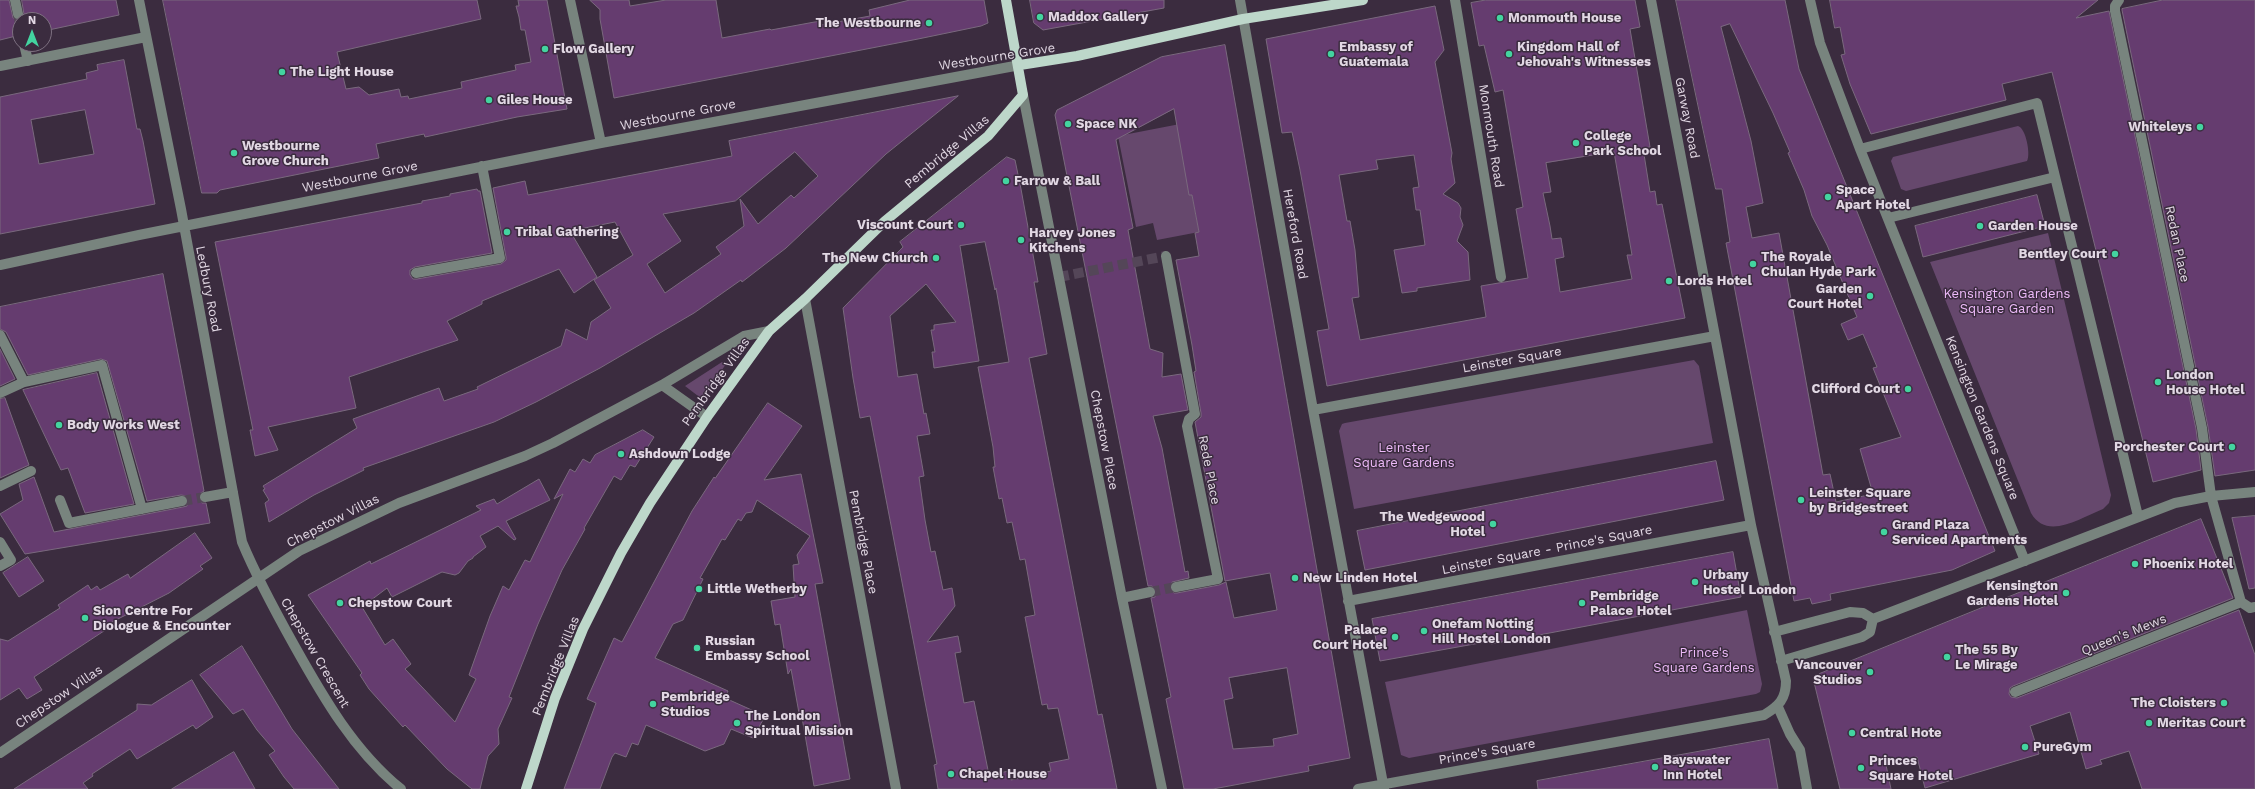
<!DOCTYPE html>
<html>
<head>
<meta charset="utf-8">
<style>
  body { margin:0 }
  #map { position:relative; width:2255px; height:789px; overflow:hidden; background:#3b2c3f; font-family:"Work Sans",sans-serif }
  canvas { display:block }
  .north { position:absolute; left:12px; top:12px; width:40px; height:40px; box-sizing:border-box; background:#3b2c3f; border:1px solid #7e7181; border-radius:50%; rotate:0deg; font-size:11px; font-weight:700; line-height:16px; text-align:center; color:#e2d8e4 }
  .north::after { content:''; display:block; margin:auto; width:14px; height:18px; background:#43d4a0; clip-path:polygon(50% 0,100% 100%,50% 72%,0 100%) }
</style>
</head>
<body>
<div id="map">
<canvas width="2255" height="789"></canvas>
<div class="north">N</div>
</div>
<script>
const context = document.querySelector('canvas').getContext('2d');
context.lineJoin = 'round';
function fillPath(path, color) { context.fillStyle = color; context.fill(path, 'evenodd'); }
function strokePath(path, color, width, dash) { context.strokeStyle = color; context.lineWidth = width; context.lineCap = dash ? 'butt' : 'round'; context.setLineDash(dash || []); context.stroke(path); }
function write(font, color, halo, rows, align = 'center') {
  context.font = font + ' "Work Sans",sans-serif'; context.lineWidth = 3; context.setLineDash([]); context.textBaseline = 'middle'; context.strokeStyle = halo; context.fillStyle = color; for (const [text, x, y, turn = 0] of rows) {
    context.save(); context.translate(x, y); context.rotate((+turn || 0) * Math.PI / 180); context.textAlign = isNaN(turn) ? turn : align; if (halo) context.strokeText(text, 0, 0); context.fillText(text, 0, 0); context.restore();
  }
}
const green = new Path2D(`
  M1180,124l9,71h3l7,37 -42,8 -4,-17 -17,4 -18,-91z
  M2018,126c8,2 13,29 9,35l-121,30 -5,-2 -10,-28 2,-4z
  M2048,233l63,262 -2,8 -6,6c-23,9 -56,32 -72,4l-101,-251z
  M1694,360l5,6 14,77 -359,66 -15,-78 3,-7 3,-1z
  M722,362l4,2 -24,35 -17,-13z
  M1747,610l15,74 -2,8 -4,2 -347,64 -8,-3 -16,-73z`);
const building = new Path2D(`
  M0,0h9l4,18 7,2v15l-20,5z
  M22,0h94l3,15 -75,16v-11h-24l4,-4z
  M163,0h314l4,19 -144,33 9,37 13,-2 10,8 30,-6 2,8 7,-1 1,3 53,-11 -1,-6 55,-12 -1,-5 16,-3 -6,-32h-4l-2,-13 -3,-11h3l-1,-6h29l20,109 -50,8 -92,20 -1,-3 -48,10 3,14 -159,32 -3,3h-15z
  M590,0h39l1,6 36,-6h50l6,38 48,-9 1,1 49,-9 1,4 49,-9 -1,-6 41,-10h74l4,23 -7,3 -63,13 -304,59 -14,-79v-9z
  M1030,0h134v8l-121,22 -9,-7z
  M1486,0h149l5,27 -10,2 20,118 -7,1 7,44 5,-1 2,14 5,-1 23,114 -358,68 -10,-55 12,-2 -29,-159 -8,-38 -10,1 -16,-94 169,-33 9,44 -9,12 17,91 -1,6 4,24 -12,11 15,9 3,5 -1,9 3,8 -6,16 11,11 2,28 -53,8v3l-15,2 -8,-43 31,-5 -5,-35h-4l-3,-22 6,-1 -5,-32 -38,5 2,9 -39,6 8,46h3l5,29 4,47 -7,1 8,42 126,-23 -5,-31 47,-8 -12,-69 7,-2 -20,-117 -8,2 -11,-47 -5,1 -8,-43zM1614,152l18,103h-5l5,24 -72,13 -5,-33 9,-2 -3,-19 -9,1 -2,-13 -7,-33 8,-1 -5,-29z
  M1676,0h109l14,69 196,482 -43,19 -122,24 1,6 -19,4 -2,-6 -16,3 -68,-358 4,-1 -8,-53h-6zM1730,24l43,89 17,39 -2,1 16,37 8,26 15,29 30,72 -16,7 7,16 15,-6 14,33 -4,1 28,69 -41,12 13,45 -37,8 -6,-28 -7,1 -44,-242 -27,5 -6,-31 17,-4 -12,-62 -30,-114z
  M1830,0h268l-22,18 33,-7 87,418 5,41 -48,12 -101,-410 -50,12 4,16 -135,34 -21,-50 -9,-29 4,-1 -5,-27 -5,1z
  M2163,0h92v470l-40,6 -7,-49 -86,-417v-1z
  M1225,45l125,713 -42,8 1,5 -96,18h-29l-18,-90 5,-2 -20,-99 4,-1 1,-6 -4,-5h-4l-93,-471 2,-5 104,-53zM1174,109l15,86h3l7,37 -4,1 4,23 -23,4 16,85 4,26 -2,1 7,41v4l-6,5 30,159 45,-8 7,37 -43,8 -8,-36 -7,3 -42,8h-3l-4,-4 2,-7 17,-4 -1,-7 -3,1 -23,-124 -9,-32 35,-6 -7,-36 -19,3 1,-24 -13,-4 -22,-119 5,-2 -17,-88zM1287,668l11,66 -25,5 1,7 -41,3 -9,-49 9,-2 -4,-20z
  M124,60l13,69h3l3,12 12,63 -155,30v-137l87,-18 -1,-6 12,-3 -1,-5zM85,110l9,44 -55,10 -8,-44z
  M958,96l-72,58 -100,94 -44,34 -1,-2 -47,33 -94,55 -64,34 -42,20 -131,46 1,2 -50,25 -45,27 -4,-19 4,-3 -6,-10 2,-1 -2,-3 94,-58 -4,-9 86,-31 5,13 34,-12 -1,-2 84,-41 5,-17 21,11 4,-18 20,-14 -17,-28 39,-25 -18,-33 -45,9 27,46 -23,16 -15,-24 -77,32v3l-35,17 11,19 -109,37 7,31 -88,19 10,23 -23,6 -5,-26h3l-38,-188 207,-39v-2l28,-5v-2l27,-5 1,2h2l12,62 -77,14 -5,3v5l3,4h4l84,-15 5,-4v-3l-13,-69 32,-7 3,14 204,-39 -3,-15zM795,152l23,24 -24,22 -3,-3 -33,29 -18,-25 4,27 -28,21 5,7 -56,39 -18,-29 34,-23 -18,-27 72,-13z
  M1007,157l8,3 6,29 17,93h-4l13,72 -18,4 69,357 4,-1 15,75h-179l-4,-24 3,-1 -67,-348 -10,2 -7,-40 -10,-70 60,-61 -3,-5zM985,242l10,48 1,-2 13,74 -31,5 15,80 2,20h-2l6,32 3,-1 5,25 5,-1 8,38 5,-1 10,56 -10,2 17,88 5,-1 1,5 10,-1 11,51 -20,4 2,8 -40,9 -2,-9 -20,4 -15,-74 -10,2 -9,-50 6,-1 -3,-16 -31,6 28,-36 -3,-18 -9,2 -8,-39 -4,1 -6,-32 -6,-43 5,-1 -7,-40 13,-2 -4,-21 -2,1 -7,-40 -19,3 -8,-61 36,-32 30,38 -22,3v5h-3l4,22h-3l2,16 45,-7 -19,-115z
  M2037,195l8,31 -122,31 -8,-31z
  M163,274l41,217 -5,3v5l3,4h4l4,20 -185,31 -25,-40 23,-14 -4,-16 15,-7 20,55 129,-25 4,-1 1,-6 -1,-4 -6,-1 -34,6 -40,-140 -6,-2 -73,16 -22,-43 -6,-3v-22z
  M0,349l15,30 -15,7z
  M97,373l37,131 -49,9 -17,-45 -7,2 -38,-80z
  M5,398l24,67 -29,13v-79z
  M768,403l34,23 -38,54 37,-6 22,109 -8,1 35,195 -36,7 -13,-74 -2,1 -8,-44 -3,5 -8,-50 -5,1 -4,-24 24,-4 -2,-32 6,-1 -2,-9 13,-19 -53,-36 -5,12 -6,1 -5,8 -3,-2 -13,21 -3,-1 -22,39 3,1 -20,41 -10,4 -18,34 73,33 -3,7 40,18 -12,22 -22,-9 -7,15 -19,7 -59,-26 -8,20 -6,-2 -6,14 -11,-4 -3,4 -12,32h-36l32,-86 -9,-4 27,-61 8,4 70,-131 22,-34 1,1z
  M643,430l11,7 -19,30 -5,-2 -9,15 -7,-4 -30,52 1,1 -23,41 -24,54 -29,73 3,1 -14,31 1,15 -11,12 -8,33h-8l-25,-20 -42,-44 -2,2 -34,-38 -9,-14 2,-2 -54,-78 62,-34 1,3 110,-54 -5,-4 18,-7 3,5 42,-25 11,21 -44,21 10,18 -2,1 -16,-14 -18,10 6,11 -13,10v1l-5,3 -9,12 -4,2 -13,-3 -50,25 -5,-9 -25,19 23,38 8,-6 18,25 -6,5 50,53 21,-43 -7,-4 21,-59 13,-30 6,4 16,-30 5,2 33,-68 -9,5 16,-30 5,3 8,-13 7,4 5,-8z
  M1716,461l8,39 -359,70 -8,-39z
  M2255,516v72l-6,1 -17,-71z
  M2201,519l32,79 -220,88 -3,2 -1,6 2,3 6,1 222,-88 16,45v134h-113l-13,-38 -29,9 2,4 -16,5 -16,-57 -40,14 9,28 -114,34 -8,-31 -31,8 5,24h-51l-26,-107 5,-8z
  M195,533l17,25 -12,8 3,3 -34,24 -57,29 1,3 -79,52 8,13 -15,9 -8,-11 -19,12v-61l8,2 52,-33 -2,-3 30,-20 3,5 6,-4 3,4 28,-16 2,4z
  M1733,552l8,45 -250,47v-3l-111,20 -8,-42z
  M28,557l16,24 -25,16 -16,-24z
  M242,646l50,83 47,60h-45l-10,-12 -15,-22 6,-4 -18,-21 -14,-21 -10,5 -33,-39z
  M192,680l21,37 -17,12 -3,-4 -56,34 -7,-10 -38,25 1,2 -10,7 5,6h-74l123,-79v-6l14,1z
  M1769,739l9,50h-240l-1,-8z
  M234,752l21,37h-83z`);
const minorTunnel = new Path2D(`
  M18,14l2,10
  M1059,277l107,-21
  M182,501l23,-4
  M1150,592l26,-5`);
const minor = new Path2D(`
  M15,0l3,14
  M139,0l42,209 61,333c15,36 33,69 52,103 29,52 60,106 107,144
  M570,0l31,143
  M1240,0l73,410 71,379
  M1455,0l46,277
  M1810,0l10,43 40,106 165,412
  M2119,0l-4,6v5l87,417 9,68 30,106 9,6 5,-1
  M24,44l4,17
  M0,66l146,-29
  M1023,95l99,503 40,191
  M1860,149l177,-46 101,413
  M1888,218l167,-41
  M1166,256l29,158 -6,5 -2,7 31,153 -42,8
  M0,265l139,-30 462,-92 419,-78
  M416,273l84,-15 -18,-92
  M805,299l91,490
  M0,335l24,47
  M662,385l45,32
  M0,393l24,-11 78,-17 40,144
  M1313,410l402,-74
  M0,486l31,-15
  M205,497l28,-5
  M60,500l9,23 113,-22
  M0,542l11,18 -11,6
  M1122,598l28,-6
  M1348,601l403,-76
  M1873,619l302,-116 36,-7 44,-4
  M1774,632l76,-20 13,1 10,6
  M1781,661l81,-24 8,-5 3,-13
  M2015,692l226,-90
  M1778,707l12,27 10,16 7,39
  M0,753l299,-202 100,-48 126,-47 28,-13 109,-58 82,-49 25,-5
  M1358,789l406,-74c15,-9 22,-16 22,-34l-35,-156 -100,-525`);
const major = new Path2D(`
  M1020,65l57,-9 166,-37 120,-19
  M526,789l29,-91 28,-69 38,-76 29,-50 57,-86 62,-86 36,-32 80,-78 103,-85 35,-41 -17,-95`);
const markers = [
  [1040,17,4,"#43d4a0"],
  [1500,18,4,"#43d4a0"],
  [929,23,4,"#43d4a0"],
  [545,49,4,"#43d4a0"],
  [1331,54,4,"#43d4a0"],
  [1509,54,4,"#43d4a0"],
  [282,72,4,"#43d4a0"],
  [489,100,4,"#43d4a0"],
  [1068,124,4,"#43d4a0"],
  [2200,127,4,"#43d4a0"],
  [1576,143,4,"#43d4a0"],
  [234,153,4,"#43d4a0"],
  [1006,181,4,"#43d4a0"],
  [1828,197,4,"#43d4a0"],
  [961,225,4,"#43d4a0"],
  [1980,226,4,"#43d4a0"],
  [507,232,4,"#43d4a0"],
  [1021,240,4,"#43d4a0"],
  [2115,254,4,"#43d4a0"],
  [936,258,4,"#43d4a0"],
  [1753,264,4,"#43d4a0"],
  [1669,281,4,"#43d4a0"],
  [1870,296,4,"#43d4a0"],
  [2158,382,4,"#43d4a0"],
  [1908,389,4,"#43d4a0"],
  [59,425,4,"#43d4a0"],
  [2232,447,4,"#43d4a0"],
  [621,454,4,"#43d4a0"],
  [1801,500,4,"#43d4a0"],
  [1493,524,4,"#43d4a0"],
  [1884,532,4,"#43d4a0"],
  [2135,564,4,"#43d4a0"],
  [1295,578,4,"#43d4a0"],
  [1695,582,4,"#43d4a0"],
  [699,589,4,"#43d4a0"],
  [2066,593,4,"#43d4a0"],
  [340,603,4,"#43d4a0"],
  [1582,603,4,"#43d4a0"],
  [85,618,4,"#43d4a0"],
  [1424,631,4,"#43d4a0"],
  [1395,637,4,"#43d4a0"],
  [697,648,4,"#43d4a0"],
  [1947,657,4,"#43d4a0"],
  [1870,672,4,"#43d4a0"],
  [2224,703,4,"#43d4a0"],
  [653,704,4,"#43d4a0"],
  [737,723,4,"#43d4a0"],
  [2149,723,4,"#43d4a0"],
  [1852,733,4,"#43d4a0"],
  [2025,747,4,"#43d4a0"],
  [1655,767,4,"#43d4a0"],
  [1861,768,4,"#43d4a0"],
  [951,774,4,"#43d4a0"]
];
const poiNames = [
  ["Maddox Gallery",1048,17],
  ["Monmouth House",1508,18],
  ["The Westbourne",921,23,"right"],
  ["Embassy of",1339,47],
  ["Guatemala",1339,62],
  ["Kingdom Hall of",1517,47],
  ["Jehovah's Witnesses",1517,62],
  ["Flow Gallery",553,49],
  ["The Light House",290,72],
  ["Giles House",497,100],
  ["Space NK",1076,124],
  ["Whiteleys",2192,127,"right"],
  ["College",1584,136],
  ["Park School",1584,151],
  ["Westbourne",242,146],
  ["Grove Church",242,161],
  ["Farrow & Ball",1014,181],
  ["Space",1836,190],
  ["Apart Hotel",1836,205],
  ["Viscount Court",953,225,"right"],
  ["Garden House",1988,226],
  ["Tribal Gathering",515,232],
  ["Harvey Jones",1029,233],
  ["Kitchens",1029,248],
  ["Bentley Court",2107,254,"right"],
  ["The Royale",1761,257],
  ["Chulan Hyde Park",1761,272],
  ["The New Church",928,258,"right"],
  ["Lords Hotel",1677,281],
  ["Garden",1862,289,"right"],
  ["Court Hotel",1862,304,"right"],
  ["London",2166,375],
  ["House Hotel",2166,390],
  ["Clifford Court",1900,389,"right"],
  ["Body Works West",67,425],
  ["Porchester Court",2224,447,"right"],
  ["Ashdown Lodge",629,454],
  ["Leinster Square",1809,493],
  ["by Bridgestreet",1809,508],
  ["The Wedgewood",1485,517,"right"],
  ["Hotel",1485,532,"right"],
  ["Grand Plaza",1892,525],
  ["Serviced Apartments",1892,540],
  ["Phoenix Hotel",2143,564],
  ["Urbany",1703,575],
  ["Hostel London",1703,590],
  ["New Linden Hotel",1303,578],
  ["Kensington",2058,586,"right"],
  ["Gardens Hotel",2058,601,"right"],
  ["Little Wetherby",707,589],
  ["Pembridge",1590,596],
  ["Palace Hotel",1590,611],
  ["Chepstow Court",348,603],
  ["Sion Centre For",93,611],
  ["Diologue & Encounter",93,626],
  ["Onefam Notting",1432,624],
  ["Hill Hostel London",1432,639],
  ["Palace",1387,630,"right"],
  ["Court Hotel",1387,645,"right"],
  ["Russian",705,641],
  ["Embassy School",705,656],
  ["The 55 By",1955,650],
  ["Le Mirage",1955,665],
  ["Vancouver",1862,665,"right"],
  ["Studios",1862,680,"right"],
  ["Pembridge",661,697],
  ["Studios",661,712],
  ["The Cloisters",2216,703,"right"],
  ["The London",745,716],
  ["Spiritual Mission",745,731],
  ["Meritas Court",2157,723],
  ["Central Hote",1860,733],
  ["PureGym",2033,747],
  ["Bayswater",1663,760],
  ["Inn Hotel",1663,775],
  ["Princes",1869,761],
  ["Square Hotel",1869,776],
  ["Chapel House",959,774]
];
const streetNames = [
  ["Westbourne Grove",997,57,-9],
  ["Westbourne Grove",678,115,-11],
  ["Garway Road",1687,118,79],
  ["Monmouth Road",1491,136,81],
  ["Pembridge Villas",947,152,-40],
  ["Westbourne Grove",360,177,-11],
  ["Hereford Road",1295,234,80],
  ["Redan Place",2177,244,78],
  ["Ledbury Road",208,289,79],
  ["Leinster Square",1512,360,-10],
  ["Pembridge Villas",716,382,-54],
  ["Kensington Gardens Square",1982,418,68],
  ["Chepstow Place",1104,440,79],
  ["Rede Place",1209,470,79],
  ["Chepstow Villas",333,521,-27],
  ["Pembridge Place",863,542,79],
  ["Leinster Square - Prince's Square",1547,550,-11],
  ["Queen's Mews",2124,635,-22],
  ["Chepstow Crescent",315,653,60],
  ["Pembridge Villas",556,666,-68],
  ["Chepstow Villas",59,697,-34],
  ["Prince's Square",1487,752,-10]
];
const parkNames = [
  ["Kensington Gardens",2007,294],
  ["Square Garden",2007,309],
  ["Leinster",1404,448],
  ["Square Gardens",1404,463],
  ["Prince's",1704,653],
  ["Square Gardens",1704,668]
];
fillPath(green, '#66486d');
fillPath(building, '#653c6f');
strokePath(building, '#7a697e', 1);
strokePath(minorTunnel, '#544658', 10, [10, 5]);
strokePath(minor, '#78847e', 10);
strokePath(major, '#bdd7ca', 10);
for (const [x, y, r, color] of markers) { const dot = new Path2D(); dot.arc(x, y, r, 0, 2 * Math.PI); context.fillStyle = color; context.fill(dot); strokePath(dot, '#3b2c3f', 1.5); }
write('bold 13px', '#e2d8e4', '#3b2c3f', poiNames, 'left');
write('13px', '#e2d8e4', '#3b2c3f', streetNames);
write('13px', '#edbaf9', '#3b2c3f', parkNames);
</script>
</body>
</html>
